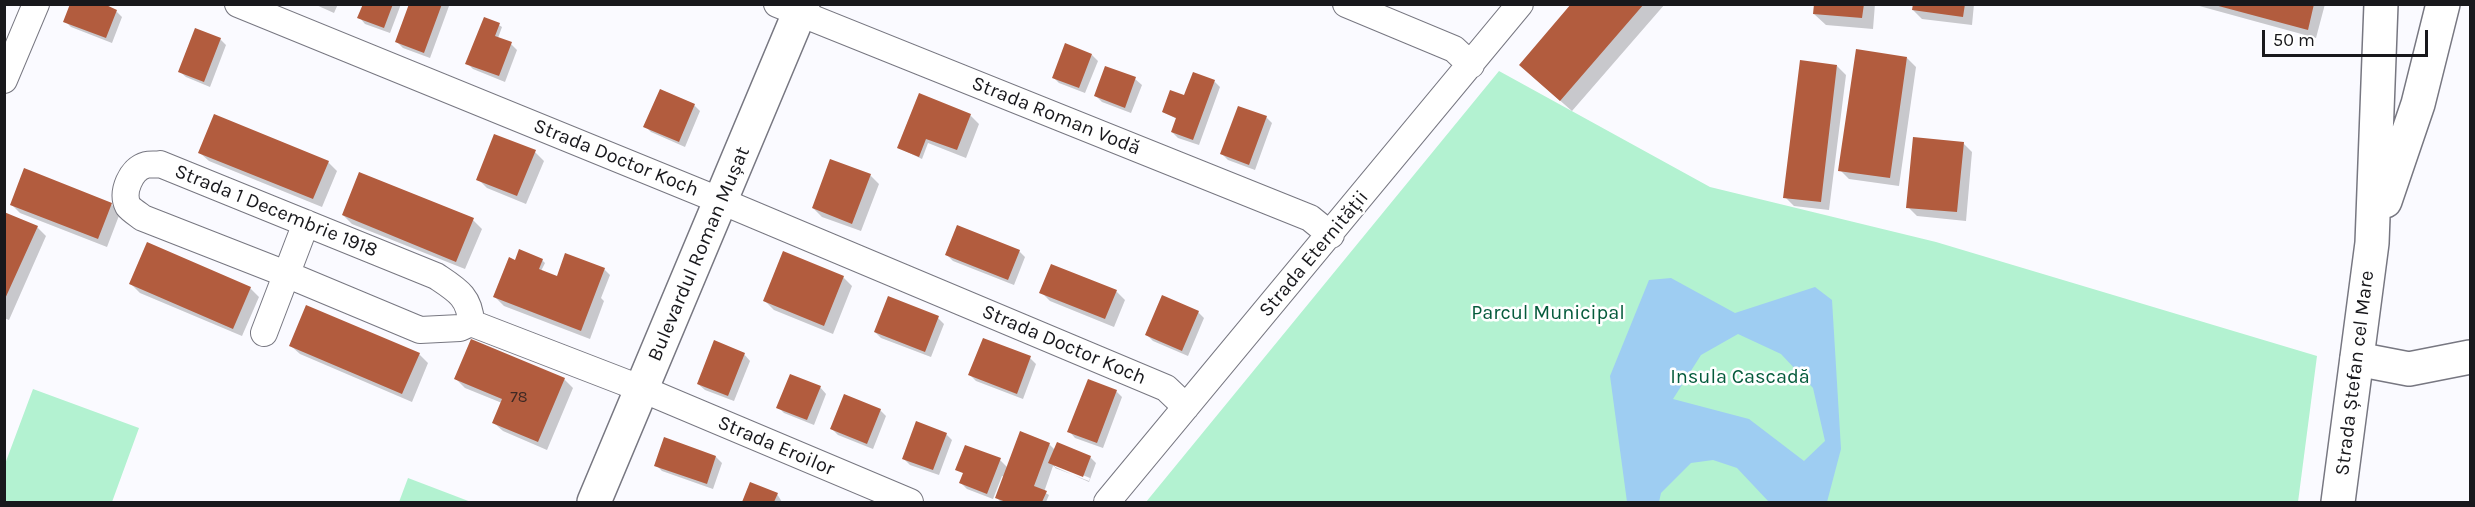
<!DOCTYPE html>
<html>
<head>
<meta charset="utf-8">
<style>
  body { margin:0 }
  #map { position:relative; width:2475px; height:507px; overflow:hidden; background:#fafaff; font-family:Karla,sans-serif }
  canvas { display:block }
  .frame { position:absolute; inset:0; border:6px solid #18181c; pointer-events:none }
  .scale { position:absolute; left:2262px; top:30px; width:166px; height:27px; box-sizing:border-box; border:3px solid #18181c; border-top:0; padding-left:8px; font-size:18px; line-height:21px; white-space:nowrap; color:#18181c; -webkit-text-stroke:4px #fff; paint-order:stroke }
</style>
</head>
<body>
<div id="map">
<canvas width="2475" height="507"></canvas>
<div class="frame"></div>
<div class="scale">50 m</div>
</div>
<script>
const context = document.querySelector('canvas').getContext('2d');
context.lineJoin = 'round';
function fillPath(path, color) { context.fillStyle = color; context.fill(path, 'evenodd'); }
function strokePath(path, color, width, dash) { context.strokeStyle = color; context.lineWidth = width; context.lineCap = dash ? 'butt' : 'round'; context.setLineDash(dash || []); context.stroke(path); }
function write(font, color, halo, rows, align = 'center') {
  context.font = font + ' Karla,sans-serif'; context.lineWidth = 5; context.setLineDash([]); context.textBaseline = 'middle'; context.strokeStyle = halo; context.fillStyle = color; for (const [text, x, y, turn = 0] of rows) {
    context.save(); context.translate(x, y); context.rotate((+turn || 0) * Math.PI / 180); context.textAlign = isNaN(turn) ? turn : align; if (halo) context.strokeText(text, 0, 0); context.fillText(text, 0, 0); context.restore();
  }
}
const green = new Path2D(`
  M1499,71l211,116 226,55 381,114 -19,146h-1152z
  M33,389l106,39 -27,74h-107v-38z
  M408,478l63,24h-72z`);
const water = new Path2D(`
  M1671,278l64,35 80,-26 17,13 9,149 -14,53h-58l-32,-34 -24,-8 -22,3 -30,30 -2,9h-32l-17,-126 39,-96zM1738,334l43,20 32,34 12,53 -21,20 -55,-42 -76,-20 28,-44z`);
const shadow = new Path2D(`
  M314,4h24l-4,9z
  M364,4h37l-11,29 -25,-9 -6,-7z
  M411,4l38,2 -19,52 -27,-10 -6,-6z
  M1573,4h92l-93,107 -40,-35z
  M1815,4h60l-2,25 -47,-4 -12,-11z
  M1914,4h60l-2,21 -50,-6 -9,-9z
  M2192,4h133l-9,34z
  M116,11l6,6 -10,26 -41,-16 -6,-6z
  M499,25l3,2 -4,11 13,6 6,6 -12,32 -32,-13 -6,-6z
  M220,39l6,6 -16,42 -24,-10 -7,-6z
  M1092,55l6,6 -13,32 -26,-10 -6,-6z
  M1907,58l9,9 -17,119 -50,-7 -9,-9z
  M1837,66l9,9 -17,135 -35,-4 -9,-9z
  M1106,68l29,11 7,6 -11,28 -29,-11 -6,-6z
  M1214,81l6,6 -21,58 -21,-7 -6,-6 5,-13 -14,-7z
  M694,105l6,6 -15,36 -34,-15 -6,-6z
  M970,115l9,9 -13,34 -38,-15 -6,16 -23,-11z
  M1266,117l6,6 -17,47 -27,-10 -6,-6z
  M1963,143l9,9 -6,69 -49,-5 -9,-9z
  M535,152l9,9 -18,43 -39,-16 -9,-9z
  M200,153l128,9 9,9 -15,36 -113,-46z
  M870,175l9,9 -18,47 -39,-14 -9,-9z
  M11,204h100l9,9 -13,34 -87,-34z
  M4,213l33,14 9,9 -37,84 -5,-2z
  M343,215l130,5 9,9 -17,40 -113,-45z
  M1019,251l6,6 -11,28 -61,-24 -6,-6z
  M542,260l3,3 -4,8 22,9 41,-11 6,6 -9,23 3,3 -14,38 -86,-33 -9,-9 21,-35z
  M843,277l9,9 -19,48 -59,-24 -9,-9z
  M131,284l119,4 9,9 -17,39 -102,-43z
  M1116,291l9,9 -11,27 -64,-26 -9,-9z
  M1198,312l6,6 -16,38 -35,-15 -6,-6z
  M938,318l6,6 -13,33 -50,-19 -6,-6z
  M291,346l128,8 9,9 -16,39 -112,-48z
  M744,354l6,7 -16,40 -29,-11 -7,-6z
  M1030,358l6,6 -13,35 -47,-18 -6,-6z
  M456,379h108l9,9 -26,62 -44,-19 -9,-8 8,-20 -37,-15z
  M820,387l6,7 -12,31 -30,-12 -6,-6z
  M1116,391l6,6 -19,51 -28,-10 -6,-7z
  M880,410l6,6 -13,33 -35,-14 -6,-6z
  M946,434l6,6 -13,35 -29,-10 -6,-6z
  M1049,444l6,6 35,7 6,6 -7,19 -36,-16 -9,26 5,3 -3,7h-45l-4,-4 8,-21 -3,-1 -9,23 -26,-10 -6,-6 4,-9 -8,-5 43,-9 8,8zM1055,464l35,14 -1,3 -34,-13z
  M716,457l6,6 -9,26 -51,-18 -6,-6z
  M751,484l26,10 5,8h-38z`);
const building = new Path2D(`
  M70,4h34l13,6 -11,28 -43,-16z
  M363,4h30l-9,24 -27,-10z
  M409,4h33l-18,49 -29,-11z
  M1571,4h73l-84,97 -41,-36z
  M1814,4h50l-2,14 -49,-4z
  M1913,4h52l-2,13 -51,-7z
  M2211,4h103l-6,26z
  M484,17l16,6 -5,13 17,6 -13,34 -34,-12z
  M195,28l26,10 -17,44 -26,-10z
  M1065,43l27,11 -13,34 -27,-10z
  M1856,49l51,8 -17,121 -52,-7z
  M1800,60l37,5 -16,137 -38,-4z
  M1105,66l31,11 -11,31 -31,-12z
  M1193,72l22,8 -22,60 -22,-8 5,-14 -14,-6 8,-22 14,5z
  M660,89l35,15 -16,38 -36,-15z
  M919,93l52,21 -14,36 -31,-11 -7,18 -22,-9z
  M1238,106l29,10 -18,49 -29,-11z
  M214,114l115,47 -16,38 -115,-46z
  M494,134l42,16 -19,46 -41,-16z
  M1913,137l51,5 -7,70 -51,-4z
  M830,159l41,15 -19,50 -40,-16z
  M24,168l88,35 -14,36 -88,-34z
  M359,172l115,46 -18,44 -114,-47z
  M4,212l34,14 -34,75z
  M957,225l63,25 -12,30 -63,-25z
  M147,242l104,45 -18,42 -104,-45z
  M519,249l24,10 -4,10 18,7 8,-23 40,15 -24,63 -88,-34 16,-40 6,3z
  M783,251l61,25 -20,50 -61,-25z
  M1051,264l66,26 -12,29 -66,-26z
  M1162,295l37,16 -17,40 -37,-16z
  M888,296l51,20 -14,36 -51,-20z
  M306,305l114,48 -18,41 -113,-48z
  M983,338l48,18 -14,38 -49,-19z
  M471,339l94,39 -27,64 -46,-19 10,-24 -48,-20z
  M714,340l31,13 -17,43 -31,-12z
  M790,374l31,12 -14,34 -31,-12z
  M1088,379l29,11 -20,53 -30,-11z
  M844,394l37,15 -14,35 -37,-15z
  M916,421l31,12 -14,37 -31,-11z
  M1020,431l30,12 -16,43 13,5 -5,11h-36l-11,-4z
  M664,437l52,19 -9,28 -53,-18z
  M1057,442l34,14 -8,21 -35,-14z
  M965,445l36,13 -14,36 -28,-11 4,-10 -8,-3z
  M750,482l28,11 -4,9h-32z`);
const minor = new Path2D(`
  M238,4l483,197 445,187 20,19
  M777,4l533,214 21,17
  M1346,4l108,45 17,16
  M4,80l32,-76
  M471,323c-1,-26 -14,-33 -35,-47l-276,-112c-4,1 -10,0 -14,1 -15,4 -25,27 -18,41 3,4 11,9 15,12l143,56 134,56 40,-2 11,-5 171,66 268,113
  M264,333l42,-110
  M1107,502l413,-498`);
const tertiary = new Path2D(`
  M594,502l209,-498`);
const secondary = new Path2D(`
  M2357,359l52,10 61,-12`);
const primary = new Path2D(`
  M2385,201l33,-97 25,-100
  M2338,502l34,-259 9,-239`);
const numberNames = [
  ["78",519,397]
];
const streetNames = [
  ["Strada Roman Vodă",1056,116,22],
  ["Strada Doctor Koch",616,158,22],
  ["Strada 1 Decembrie 1918",276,211,22],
  ["Bulevardul Roman Mușat",699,254,-67],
  ["Strada Eternității",1314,254,-50],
  ["Strada Doctor Koch",1064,345,23],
  ["Strada Ștefan cel Mare",2355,373,-83],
  ["Strada Eroilor",776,446,23]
];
const parkNames = [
  ["Parcul Municipal",1548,313],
  ["Insula Cascadă",1740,377]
];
fillPath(green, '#b3f2d1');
fillPath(water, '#9ecdf2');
fillPath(shadow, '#0003');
fillPath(building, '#b25c3e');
strokePath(minor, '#777781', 28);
strokePath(tertiary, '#777781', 36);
strokePath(secondary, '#777781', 36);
strokePath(primary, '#777781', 36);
strokePath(minor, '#fff', 26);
strokePath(tertiary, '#fff', 33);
strokePath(secondary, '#fff', 33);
strokePath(primary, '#fff', 33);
write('16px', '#3e2924', null, numberNames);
write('20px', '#18181c', '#fff', streetNames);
write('20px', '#055b3c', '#fff', parkNames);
</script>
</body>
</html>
